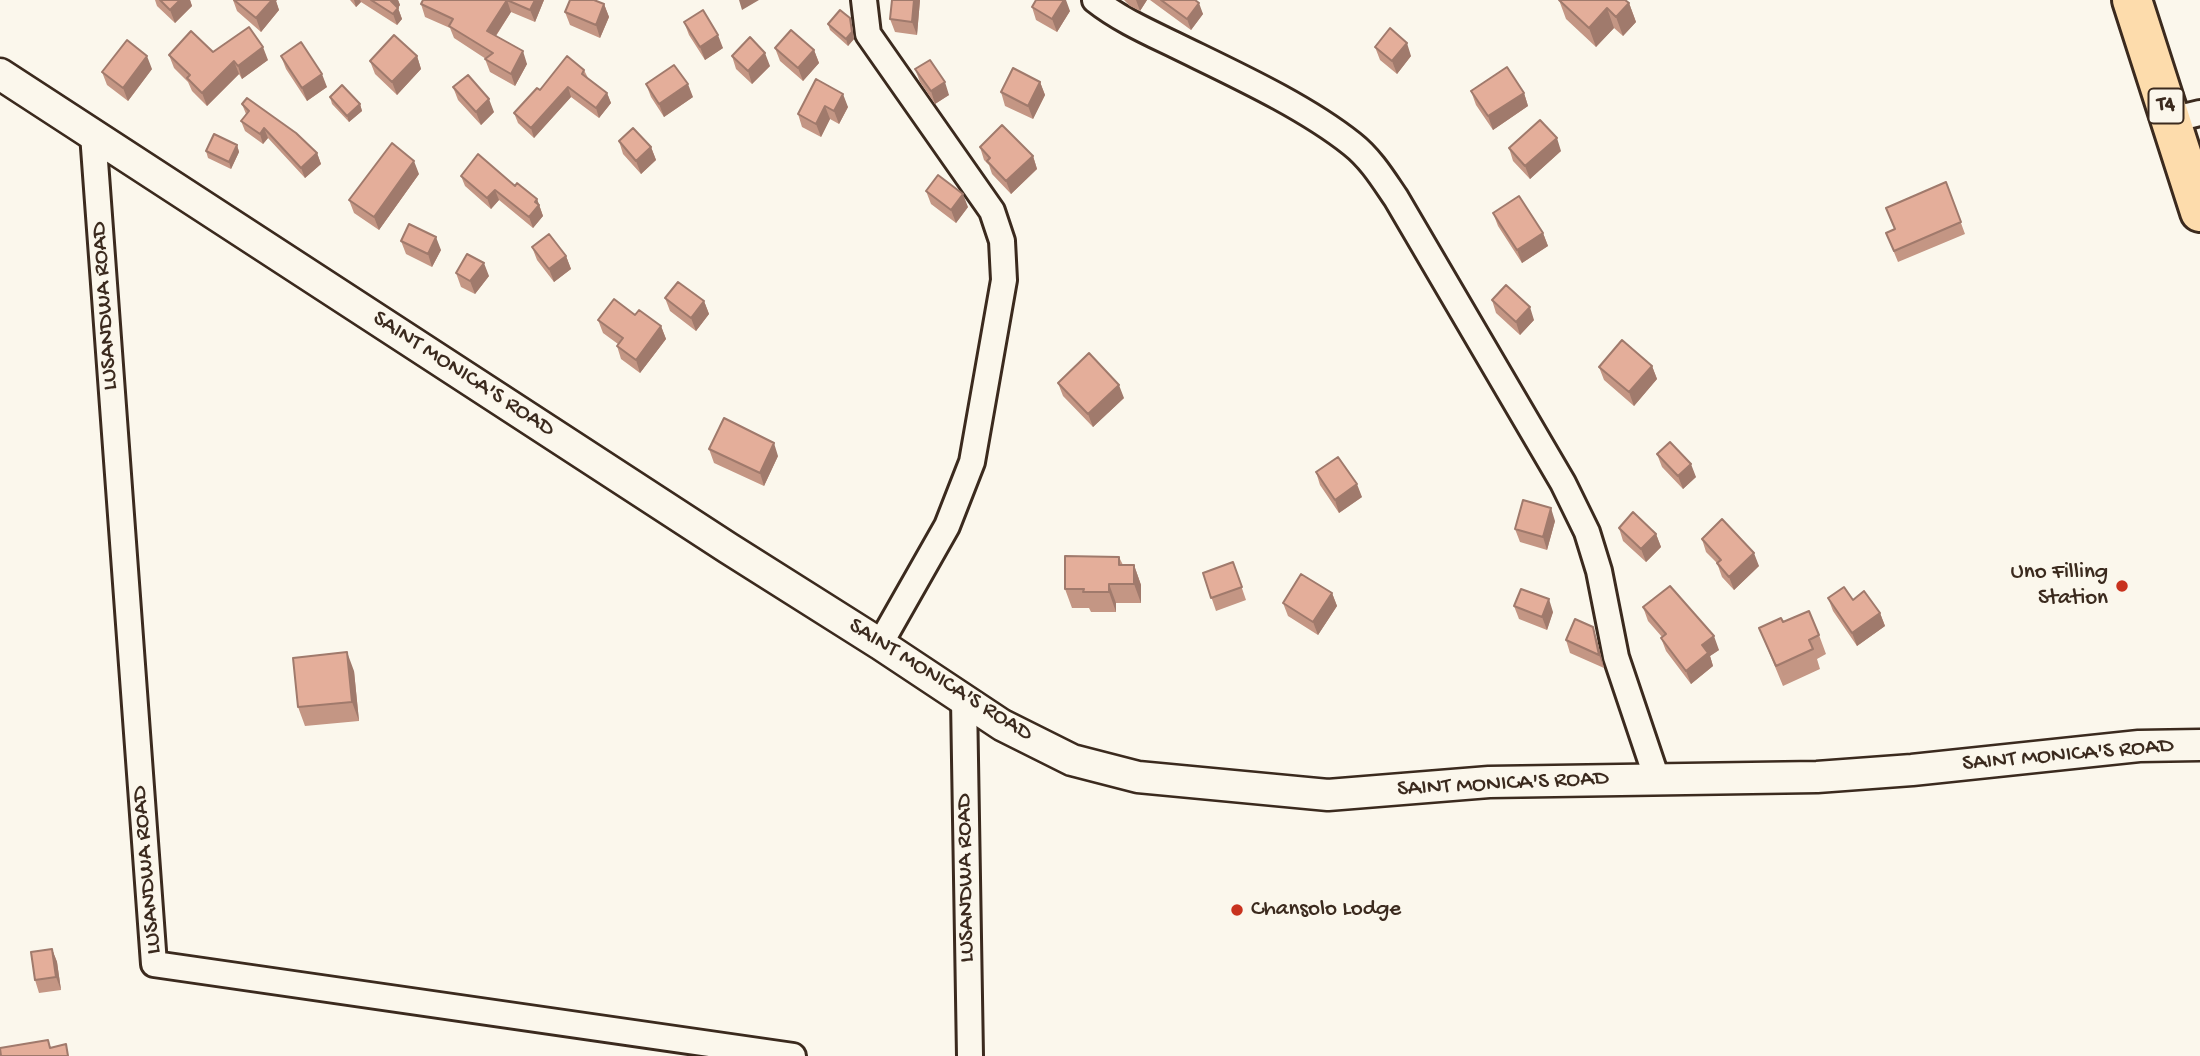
<!DOCTYPE html>
<html>
<head>
<meta charset="utf-8">
<style>
  body { margin:0 }
  canvas { display:block; background:#fbf7ec }
</style>
</head>
<body>
<canvas width="2200" height="1056"></canvas>
<script>
const context = document.querySelector('canvas').getContext('2d');
context.lineJoin = 'round';
function strokePath(path, color, width, dash) { context.strokeStyle = color; context.lineWidth = width; context.lineCap = dash ? 'butt' : 'round'; context.setLineDash(dash || []); context.stroke(path); }
function fillPath(path, color) { context.fillStyle = color; context.fill(path, 'evenodd'); }
function write(font, color, halo, rows, align = 'center') {
  context.font = font + ' "Gochi Hand",sans-serif'; context.lineWidth = 5; context.setLineDash([]); context.textBaseline = 'middle'; context.strokeStyle = halo; context.fillStyle = color; for (const [text, x, y, turn = 0] of rows) {
    context.save(); context.translate(x, y); context.rotate((+turn || 0) * Math.PI / 180); context.textAlign = isNaN(turn) ? turn : align; if (halo) context.strokeText(text, 0, 0); context.fillText(text, 0, 0); context.restore();
  }
}
const minor = new Path2D(`
  M864,0l4,34 124,177 10,30 2,39 -32,182 -25,64 -67,118
  M1095,0c24,19 53,32 80,45 57,28 128,60 177,99 19,15 31,35 44,54l167,285 24,49 12,39 17,86 41,122
  M2171,120l29,-7
  M93,134l61,830 639,92
  M964,700l6,356`);
const tertiary = new Path2D(`
  M0,74l728,474 152,96 122,81 70,35 66,17 190,18 161,-13 328,-5 95,-7 227,-24 61,-1`);
const trunk = new Path2D(`
  M2132,0l68,212`);
const wall = new Path2D(`
  M155,0h35l2,6 -17,17 -18,-17z
  M233,0h44l-1,1 3,9 -18,22 -24,-21z
  M350,0h48l2,5 -2,3 4,11 -5,6 -36,-23 -5,5z
  M423,0h121l-9,22 -24,-10 -15,24 31,28 -12,22 -25,-14 -5,-13h1l-32,-21 -4,-10 -25,-11 -4,-13z
  M892,0h28l-3,35 -22,-3 -5,-13z
  M1124,0h23l-7,11 -10,-5z
  M1150,0h45l8,14 -12,16z
  M1559,0l70,3 7,19 -13,14 -9,-8 -18,19 -30,-28z
  M604,4l5,13 -9,21 -30,-13 -5,-13z
  M1032,7l38,4 -13,21 -21,-12z
  M684,22l39,26 -18,12 -16,-25z
  M828,24l24,1 2,14 -6,7 -18,-16z
  M1375,47l36,9 -14,18 -17,-14z
  M775,48l39,2 5,13 -16,18 -23,-20z
  M213,52l55,8 -26,19 -3,-5 -32,32 -15,-15 -4,-9 -14,-14 -5,-13z
  M281,56l46,31 -20,14 -21,-32z
  M417,56l4,13 -24,26 -22,-21 -5,-13z
  M732,56l38,10 -18,18 -16,-15z
  M152,69l-24,32 -21,-16 -5,-13z
  M915,69l34,26 -14,9 -15,-22z
  M584,70l4,8 19,15 4,10 -12,15 -28,-21 -37,41 -16,-15 -4,-10 26,-23z
  M816,79l32,28 -9,17 -9,-5 -9,18 -19,-10 -4,-13z
  M1040,82l5,13 -12,24 -28,-13 -4,-14z
  M646,84l47,13 -29,20 -13,-20z
  M453,87l41,25 -13,13 -23,-25z
  M1471,91l53,2 4,13 -35,24 -17,-25z
  M330,97l30,7 2,7 -13,11 -17,-18z
  M242,104l75,49 4,11 -16,14 -37,-40 -5,6 -18,-13 -4,-10 5,-7z
  M619,141l32,6 5,13 -15,14 -18,-20z
  M237,145l2,7 -8,17 -23,-11 -2,-7z
  M980,147l53,9 4,13 -26,25 -19,-20 -3,-9 -5,-5z
  M1509,148l52,3 -31,28 -17,-18z
  M419,174l-40,56 -25,-17 -5,-13z
  M461,176l54,10 22,13 6,17 -10,12 -34,-28 -8,9 -26,-23z
  M1946,182l19,52 -67,28 -12,-29 8,-3z
  M926,191l42,16 -12,16 -25,-19z
  M1493,213l50,20 5,13 -26,17 -24,-37z
  M401,241l40,9 -9,17 -26,-13z
  M532,247l34,9 5,13 -17,13 -17,-22z
  M456,273l33,3 -14,18 -14,-7z
  M665,298l39,3 5,13 -13,17 -26,-20z
  M1492,300l42,20 -14,15 -24,-22z
  M635,315l26,11 5,13 -26,34 -19,-14 -4,-13 1,-2 -15,-11 -5,-13z
  M1652,366l5,13 -23,27 -30,-26 -5,-13z
  M1058,383l66,15 -31,29 -30,-31z
  M709,449l69,7 -14,30 -50,-23z
  M1657,454l39,23 -13,12 -21,-22z
  M1316,472l46,25 -23,16 -19,-28z
  M1555,521l-8,29 -27,-8 -5,-13z
  M1619,528l37,6 5,13 -15,15 -23,-21z
  M1702,539l57,27 -25,24 -12,-13 -5,-14 -11,-11z
  M1119,557l4,8h11l7,20v18h-25v9h-25l-2,-4h-17l-7,-19z
  M1233,562l13,38 -30,11 -13,-38z
  M1332,593l5,13 -19,29 -30,-19 -5,-13z
  M1828,598l25,2 27,13 5,13 -28,20 -24,-35z
  M1514,606l39,6 -6,18 -28,-11z
  M1643,607l76,43 -9,6 3,10 -22,18 -25,-33 -5,-13 1,-1 -14,-16z
  M1783,622l36,13 7,19 -9,5 3,10 -37,17 -24,-58z
  M1566,640h31l7,28 -34,-15z
  M354,671l5,50 -54,5 -7,-19z
  M52,949l5,13 4,28 -22,3 -4,-13z`);
const shadedWall = new Path2D(`
  M180,0h10l2,6 -17,17 -5,-13z
  M271,0h6l-1,1 3,9 -18,22 -5,-14z
  M354,0h6l1,2 -5,5z
  M392,0h6l2,5 -2,3 4,11 -5,6 -4,-11 -2,-13z
  M507,0l4,12 -20,31 -4,-12z
  M535,0h9l-9,22 -5,-12z
  M739,0h20l-17,10z
  M914,0h6l-3,35 -5,-13z
  M1064,0h2l4,11 -13,21 -5,-13z
  M1136,0h11l-7,11z
  M1199,3l4,11 -12,16 -4,-11z
  M1629,3l7,19 -13,14 -7,-19z
  M604,4l5,13 -9,21 -4,-13z
  M1607,8l7,20 -18,19 -7,-19z
  M850,18l4,21 -6,7 -2,-7z
  M718,35l5,13 -18,12 -5,-13z
  M1407,43l4,13 -14,18 -5,-13z
  M263,47l5,13 -26,19 -4,-13z
  M814,50l5,13 -16,18 -5,-13z
  M523,51l4,13 -12,22 -4,-12z
  M765,53l5,13 -18,18 -4,-13z
  M147,56l5,13 -24,32 -5,-13z
  M417,56l4,13 -24,26 -5,-13z
  M234,61l5,13 -32,32 -5,-13z
  M322,74l5,13 -20,14 -5,-13z
  M945,82l4,13 -14,9 -4,-13z
  M1040,82l5,13 -12,24 -5,-13z
  M688,84l5,13 -29,20 -5,-13z
  M568,87l3,10 -37,41 -3,-10z
  M607,93l4,10 -12,15 -3,-10z
  M1524,93l4,13 -35,24 -5,-14z
  M843,94l5,13 -9,17 -5,-13z
  M489,99l5,13 -13,13 -5,-13z
  M360,104l2,7 -13,11 -2,-6z
  M825,106l5,13 -9,18 -5,-13z
  M264,128l4,10 -5,6 -3,-10z
  M1557,138l4,13 -31,28 -5,-13z
  M237,145l2,7 -8,17 -2,-7z
  M651,147l5,13 -15,14 -5,-13z
  M317,153l4,11 -16,14 -4,-10z
  M1033,156l4,13 -26,25 -5,-13z
  M414,161l5,13 -40,56 -5,-13z
  M495,190l4,10 -8,9 -4,-11z
  M963,194l5,13 -12,16 -5,-13z
  M537,199l6,17 -10,12 -4,-11 6,-15z
  M1543,233l5,13 -26,17 -5,-13z
  M436,237l5,13 -9,17 -4,-13z
  M566,256l5,13 -17,13 -5,-13z
  M484,263l5,13 -14,18 -5,-13z
  M704,301l5,13 -13,17 -5,-13z
  M1530,307l4,13 -14,15 -4,-13z
  M661,326l5,13 -26,34 -4,-13z
  M1652,366l5,13 -23,27 -5,-14z
  M1119,385l5,13 -31,29 -5,-13z
  M774,443l4,13 -14,30 -4,-13z
  M1691,464l5,13 -13,12 -5,-13z
  M1357,484l5,13 -23,16 -4,-13z
  M1551,508l4,13 -8,29 -4,-13z
  M1656,534l5,13 -15,15 -5,-13z
  M1754,553l5,13 -25,24 -5,-13z
  M1134,565l7,20v18l-7,-19z
  M1109,584l7,19v9l-7,-20z
  M1332,593l5,13 -19,29 -5,-13z
  M1549,599l4,13 -6,18 -5,-13z
  M1880,613l5,13 -28,20 -5,-13z
  M1593,627l4,13 7,28 -5,-13z
  M1714,636l5,14 -9,6 3,10 -22,18 -5,-13 16,-26z
  M347,652l7,19 5,50 -7,-19z
  M52,949l5,13 4,28 -5,-13z`);
const building = new Path2D(`
  M160,0h20l-10,10z
  M234,0h38l-16,18z
  M371,0h21l-1,1 7,7 -5,6z
  M423,0h84l-20,31 36,20 -12,23 -26,-15 8,-6 -44,-27 4,-7 -32,-15z
  M507,0h28l-5,10z
  M570,0h24l10,4 -8,21 -31,-13z
  M892,0h22l-2,22 -22,-3z
  M1036,0h28l-12,19 -20,-12z
  M1161,0h34l4,3 -12,16z
  M1559,0h66l4,3 -13,14 -9,-9 -18,20z
  M703,10l15,25 -18,12 -16,-25z
  M840,10l10,8 2,14 -6,7 -18,-15z
  M249,27l14,20 -25,19 -4,-5 -32,32 -15,-15 3,-3 -21,-20 22,-24 22,21z
  M1390,28l17,15 -15,18 -17,-14z
  M791,30l23,20 -16,18 -23,-20z
  M394,35l23,21 -25,26 -22,-21z
  M750,37l15,16 -17,18 -16,-15z
  M127,40l20,16 -24,32 -21,-16z
  M301,42l21,32 -20,14 -21,-32z
  M567,56l17,14 -2,4 25,19 -11,15 -28,-21 -37,41 -17,-15 23,-25 3,2z
  M930,60l15,22 -14,9 -16,-22z
  M674,65l14,19 -29,20 -13,-20z
  M1507,67l17,26 -36,23 -17,-25z
  M1013,68l27,14 -12,24 -27,-14z
  M468,75l21,24 -13,13 -23,-25z
  M816,79l27,15 -9,17 -9,-5 -9,18 -18,-10z
  M342,85l18,19 -13,12 -17,-19z
  M247,98l49,35 21,20 -16,15 -37,-40 -4,6 -19,-13 8,-10 -7,-7z
  M1540,120l17,18 -32,28 -16,-18z
  M1002,125l31,31 -27,25 -19,-20 3,-3 -10,-11z
  M633,128l18,19 -15,14 -17,-20z
  M214,134l23,11 -8,17 -23,-11z
  M392,143l22,18 -40,56 -25,-17z
  M478,154l37,32 2,-3 20,16 -2,3 4,3 -10,12 -34,-27 -8,8 -26,-22z
  M938,175l25,19 -12,16 -25,-19z
  M1946,182l15,40 -67,29 -8,-18 9,-4 -9,-21z
  M1519,196l24,37 -26,17 -24,-37z
  M409,224l27,13 -8,17 -27,-13z
  M549,234l17,22 -17,13 -17,-22z
  M467,254l17,9 -14,18 -14,-8z
  M678,282l26,19 -13,17 -26,-20z
  M1506,285l24,22 -14,15 -24,-22z
  M614,299l21,16 4,-5 22,16 -25,34 -19,-14 6,-8 -25,-18z
  M1622,340l30,26 -23,26 -30,-25z
  M1089,353l30,32 -31,29 -30,-31z
  M724,418l50,25 -14,30 -51,-24z
  M1670,442l21,22 -13,12 -21,-22z
  M1338,457l19,27 -22,16 -19,-28z
  M1523,500l28,8 -8,29 -28,-8z
  M1633,512l23,22 -15,15 -22,-21z
  M1722,519l32,34 -25,24 -12,-14 4,-3 -19,-21z
  M1065,556l54,1v8h15v19h-25v8h-26l1,-3h-19z
  M1233,562l9,25 -31,11 -8,-25z
  M1301,574l31,19 -19,29 -30,-19z
  M1670,586l44,50 -12,9 6,8 -22,18 -25,-33 5,-4 -23,-27z
  M1844,587l9,13 11,-9 16,22 -28,20 -24,-35z
  M1521,589l28,10 -7,18 -28,-11z
  M1809,611l10,24 -10,5 4,9 -37,17 -17,-38 22,-10 2,4z
  M1575,619l18,8 6,28 -33,-15z
  M347,652l5,50 -54,5 -5,-49z
  M52,949l4,28 -21,3 -4,-28z
  M48,1040l2,8 16,-4 2,12h-67l-1,-8z`);
const markers = [
  [2122,586,7,"#c8321e"],
  [1237,910,7,"#c8321e"]
];
const shields = [
  [2166,106,35]
];
const shieldNames = [
  ["T4",2166,106]
];
const streetNames = [
  ["LUSANDWA ROAD",106,306,-94],
  ["SAINT MONICA'S ROAD",463,375,33],
  ["SAINT MONICA'S ROAD",940,681,32],
  ["SAINT MONICA'S ROAD",2068,756,-5],
  ["SAINT MONICA'S ROAD",1503,785,-3],
  ["LUSANDWA ROAD",148,870,-95],
  ["LUSANDWA ROAD",967,878,-91]
];
const poiNames = [
  ["Uno Filling",2108,573],
  ["Station",2108,599],
  ["Chansolo Lodge",1251,910,"left"]
];
strokePath(minor, '#3b2a1e', 30);
strokePath(tertiary, '#3b2a1e', 35);
strokePath(trunk, '#3b2a1e', 44);
strokePath(minor, '#fbf7ec', 24);
strokePath(tertiary, '#fbf7ec', 30);
strokePath(trunk, '#fddcac', 38);
fillPath(wall, '#c49684');
fillPath(shadedWall, '#a07a6c');
fillPath(building, '#e4ae9a');
strokePath(building, '#a07a6c', 2);
for (const [x, y, r, color] of markers) { const dot = new Path2D(); dot.arc(x, y, r, 0, 2 * Math.PI); context.fillStyle = color; context.fill(dot); strokePath(dot, '#fbf7ec', 2.5); }
for (const [x, y, w] of shields) { const box = new Path2D(); box.roundRect(x - w / 2, y - 17.5, w, 35, 5); context.fillStyle = '#fbf7ec'; context.fill(box); strokePath(box, '#3b2a1e', 2); }
write('bold 21px', '#3b2a1e', null, shieldNames);
write('23px', '#3b2a1e', '#fbf7ec', streetNames);
write('23px', '#3b2a1e', '#fbf7ec', poiNames, 'right');
</script>
</body>
</html>
